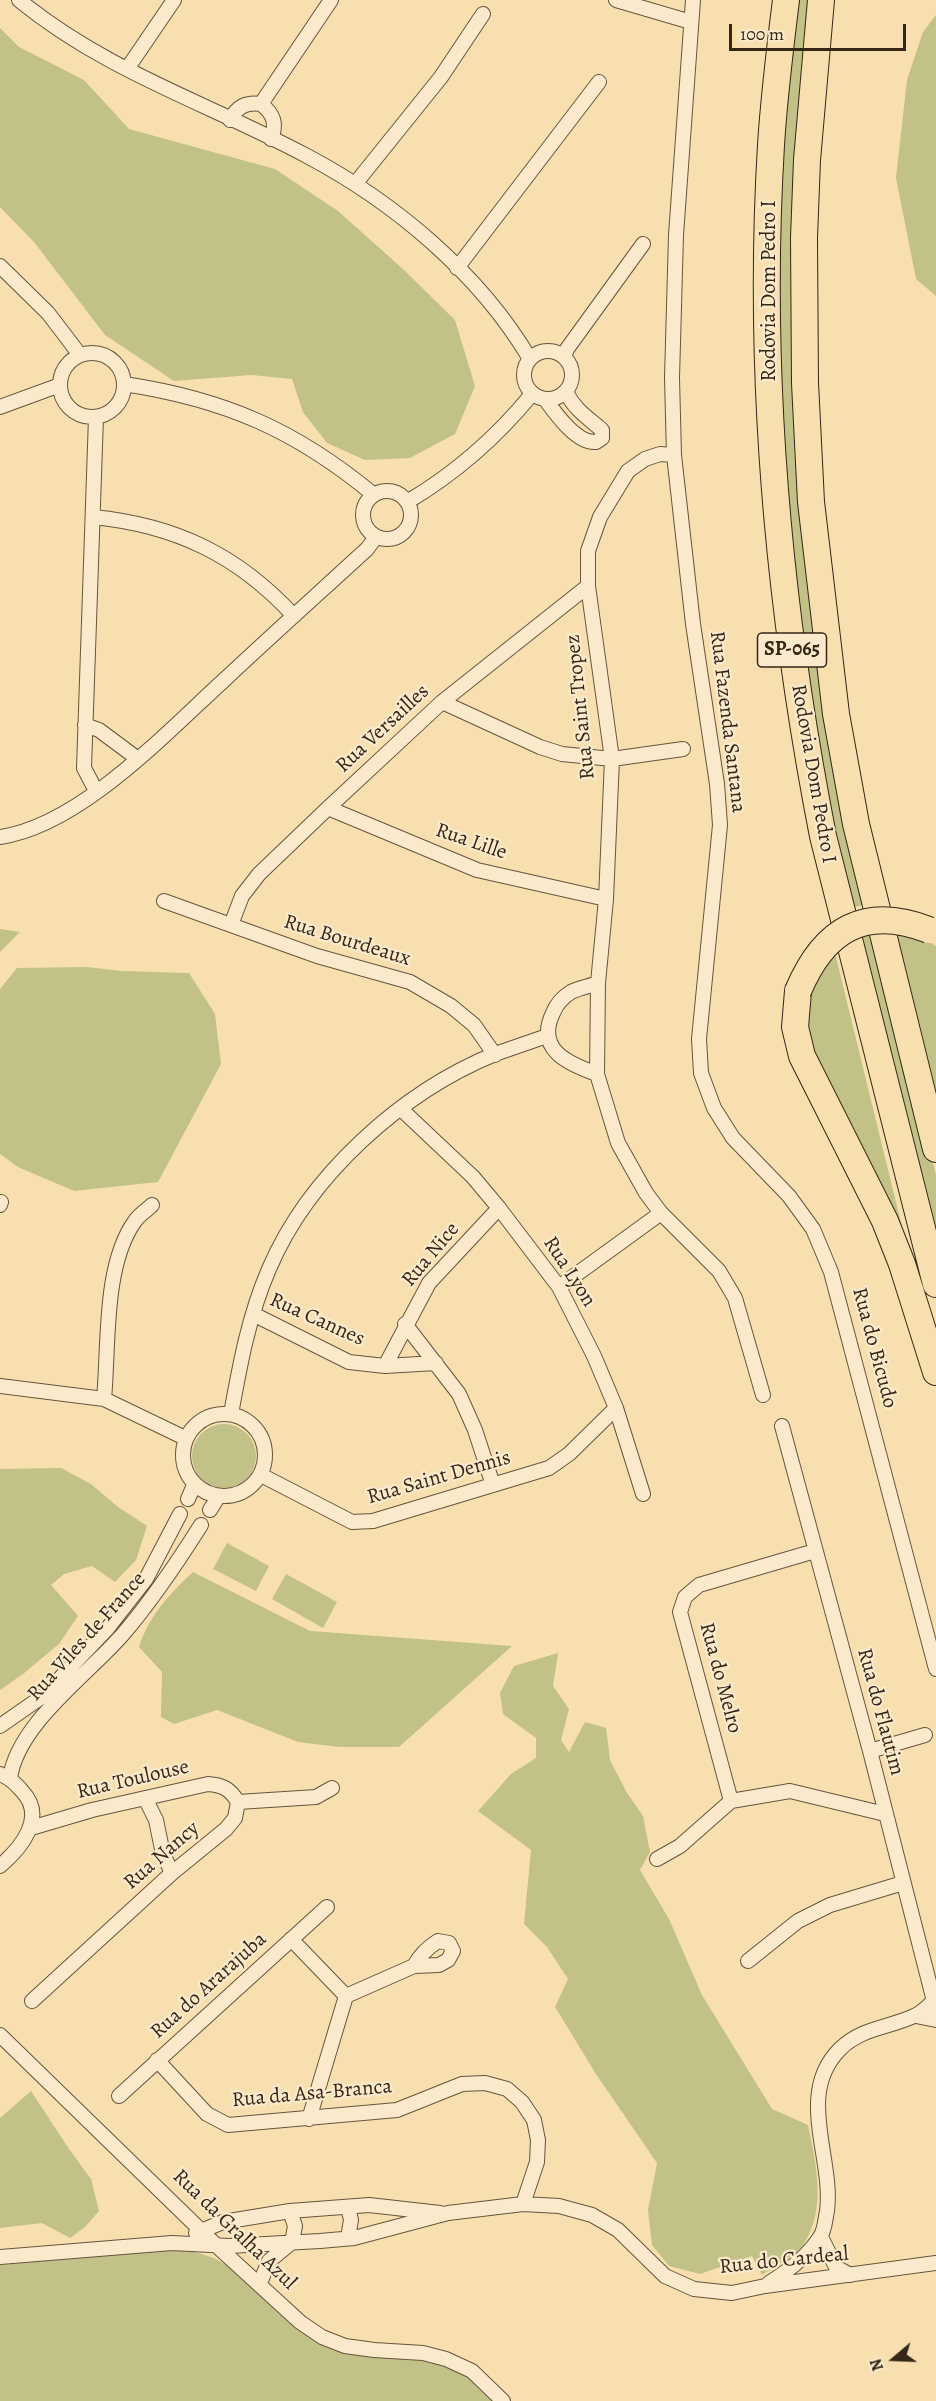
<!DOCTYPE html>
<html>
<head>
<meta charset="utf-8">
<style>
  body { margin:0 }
  #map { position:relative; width:936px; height:2401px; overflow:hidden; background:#f8dfaf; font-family:Alegreya,serif }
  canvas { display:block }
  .north { position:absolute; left:864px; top:2329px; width:60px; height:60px; -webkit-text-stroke:4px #faeacb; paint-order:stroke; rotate:251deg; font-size:16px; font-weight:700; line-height:24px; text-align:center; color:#342718 }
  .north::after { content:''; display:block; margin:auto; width:21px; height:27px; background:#342718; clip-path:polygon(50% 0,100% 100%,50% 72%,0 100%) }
  .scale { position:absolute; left:729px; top:24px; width:177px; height:27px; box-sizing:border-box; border:3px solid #342718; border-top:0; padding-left:8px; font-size:18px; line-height:21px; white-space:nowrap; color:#342718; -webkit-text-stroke:4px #faeacb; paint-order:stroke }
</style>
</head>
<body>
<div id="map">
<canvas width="936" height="2401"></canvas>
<div class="north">N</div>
<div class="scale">100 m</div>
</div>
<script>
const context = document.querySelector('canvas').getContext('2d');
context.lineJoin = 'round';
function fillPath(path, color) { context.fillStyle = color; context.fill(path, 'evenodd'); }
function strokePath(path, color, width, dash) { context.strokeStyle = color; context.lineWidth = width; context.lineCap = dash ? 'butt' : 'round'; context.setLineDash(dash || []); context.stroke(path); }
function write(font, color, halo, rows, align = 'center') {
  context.font = font + ' Alegreya,serif'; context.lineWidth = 4.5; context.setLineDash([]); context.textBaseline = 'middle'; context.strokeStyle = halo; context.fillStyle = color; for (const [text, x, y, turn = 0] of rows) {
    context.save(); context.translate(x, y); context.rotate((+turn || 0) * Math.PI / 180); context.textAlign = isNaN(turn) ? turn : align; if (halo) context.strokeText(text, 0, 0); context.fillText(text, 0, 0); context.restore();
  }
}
const green = new Path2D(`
  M798,0h14l-16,272 70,632 -14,4 -35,-157 -24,-187 -12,-163 -2,-144 2,-86 5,-74z
  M936,15v281l-20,-17 -20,-101 11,-98 16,-48z
  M0,28l19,19 65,33 45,49 146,40 63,42 66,59 51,50 20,66 -20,48 -45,24 -45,2 -38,-17 -24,-31 -11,-33 -41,-4 -77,6 -69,-46 -71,-93 -34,-35z
  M893,928l27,8 16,10v150z
  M0,929l20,3 -20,20z
  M873,930l63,245v72l-80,-312z
  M834,949l70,286 -97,-198v-44z
  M87,967l35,4 67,2 26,41 6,50 -63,118 -84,9 -56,-24 -18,-13v-165l17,-21z
  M192 1456a32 32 0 1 1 64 0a32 32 0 1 1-64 0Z
  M61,1468l30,16 27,23 29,19 -11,34 -21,22 -23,-16 -28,8 -13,11 27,31 -19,28 -36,30 -23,16v-221z
  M227,1543l42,23 -13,25 -43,-22z
  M193,1572l117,59 202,15 -113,101h-60l-41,-5 -81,-32 -43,14 -13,-7 1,-45 -23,-25c10,-31 30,-53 54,-75z
  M286,1574l51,28 -14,26 -51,-29z
  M558,1653l-5,33 16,23 -8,31 8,12 16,-30 21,6 4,32 17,33 16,23 7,36 -10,18 29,49 33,76 70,114 36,16c8,39 19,85 -5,120 -7,10 -31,23 -41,30l-10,-19 -52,18 -31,-8 -17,-21 -4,-35 9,-47 -61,-89 -41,-67 13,-28 -21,-32 -23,-23 7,-74 -53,-39 33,-37 25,-16v-20l-33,-24 -3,-21 14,-27z
  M31,2091l38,58 22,30 8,32 -14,16 -15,11 -28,-15 -42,5v-110z
  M170,2250l25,2 19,6 28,16 72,66 44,15 19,3 45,-1 30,8 21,16 20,20h-493v-136z`);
const street = new Path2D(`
  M19,0c88,72 189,103 288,156 87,46 172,117 223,203
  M616,0l75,22
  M693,0l-17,235 -4,143 2,77 19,169 24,160 3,41 -21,214 2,34 13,35 19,30 56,58 24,33 18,43 105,397
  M127,69l47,-69
  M261,104l70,-104
  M230,120c7,-13 15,-18 31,-16 13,10 16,20 10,35
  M355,184l86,-107 42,-63
  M0,266l48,47 32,42
  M457,268l142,-186
  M524 375a24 24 0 1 1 48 0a24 24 0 1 1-48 0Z
  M60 385a32 32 0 1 1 64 0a32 32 0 1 1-64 0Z
  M564,357l3,-8 76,-105
  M124,384c100,15 172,46 250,111
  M545,399c11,15 32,45 51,43l6,-4v-8c-15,-13 -27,-20 -36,-38
  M0,407l60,-22
  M96,417l-12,351 12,23
  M674,455l-14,-1 -15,5 -17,12 -28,46 -12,34v35l24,173 -6,140 -8,84 -1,91 21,69 28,50 15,20 58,58 16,27 28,97
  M363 515a24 24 0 1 1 48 0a24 24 0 1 1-48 0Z
  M407,502c49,-29 89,-64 125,-108
  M93,517c82,8 145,38 201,99
  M442,702l98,45 22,7 50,5 71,-10
  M85,725l14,5 39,29
  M328,808l149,62 129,29
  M0,837c79,-11 165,-103 222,-155 48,-45 97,-89 145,-133l9,-12
  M164,901l153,55 93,26 41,24 23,19 21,30
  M231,925l11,-29 17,-22 69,-66 114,-106 146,-116
  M597,1074c-28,-10 -62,-24 -44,-61 3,-8 10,-16 18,-21 8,-4 19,-6 27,-9
  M401,1109l72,68 26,31 60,79 35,69 22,52 27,86
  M0,1205l1,-3
  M559,1287l102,-74
  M253,1314l96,48 36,4 51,-3
  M405,1324l54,70 16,36 18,55
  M385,1366l44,-83 70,-75
  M0,1386l104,13 81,39
  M104,1399c5,-52 -1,-134 31,-178 4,-6 12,-11 17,-16
  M183 1455a41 41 0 1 1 82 0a41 41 0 1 1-82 0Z
  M231,1414c9,-50 18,-99 38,-145 40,-94 133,-177 226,-215 17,-6 35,-12 52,-18
  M782,1426l88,325 66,258
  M261,1475l91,47 21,-1 176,-53 20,-14 47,-46
  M188,1499l6,-14
  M210,1510l8,-13
  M0,1726l43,-30 64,-67 39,-50 34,-65
  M870,1751l55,-16
  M0,1774c10,4 15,9 22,17 25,26 -1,57 -22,75
  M10,1778c8,-55 79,-104 114,-145 29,-34 53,-70 77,-108
  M145,1798l11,22 7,34 9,19
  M731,1801l-51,-189 5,-15 14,-12 116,-34
  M31,1828l61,-18 116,-26c15,1 22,5 30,18
  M657,1859l23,-13 51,-45 59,-10 95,23
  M291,1939l55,57
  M748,1961l50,-40 32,-16 73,-22
  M32,2001l140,-128 54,-44 9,-11 3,-16 78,-5 16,-9
  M916,2016l20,4
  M0,2035l218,212 82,75 22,15 23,9 29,4 49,3 23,6 26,12 31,30
  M157,2060l50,54 21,11 169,-15 65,-26 23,-1 22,6 15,13 12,18 4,20 -1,22 -14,42
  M119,2096l208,-189
  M309,2119l37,-123 68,-30 25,-1 9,-5 5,-9 -4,-8 -11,-2c-11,7 -18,14 -24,25
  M196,2233l27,-11 67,-11 79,-6 71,8
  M821,2237l15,30 14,8
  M348,2238l3,-18 -3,-13
  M0,2257l172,-14 57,3 91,-5 34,-3 94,-25 75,-9 36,2 33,9 26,15 47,46 29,13 38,4 33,-7 171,-23
  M260,2283l9,-22 23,-19 3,-16 -5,-15
  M769,2283c19,-12 39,-27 51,-46 5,-7 5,-17 7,-26 7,-53 -32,-117 13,-162 21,-21 48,-21 74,-33 8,-3 14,-11 22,-16`);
const highway = new Path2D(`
  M786,0c-6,48 -12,96 -15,145 -14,230 8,465 52,691l113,448
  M821,0l-14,160 -3,78 1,145 6,119 25,212 20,110 80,325
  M798,991l-3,36 7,29 83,165 17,43 34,108`);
const highwayBridge = new Path2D(`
  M798,991c26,-62 67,-86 131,-61`);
const shields = [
  [792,650,69]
];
const shieldNames = [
  ["SP-065",792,650]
];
const streetNames = [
  ["Rodovia Dom Pedro I",770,291,-90],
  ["Rua Saint Tropez",581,707,-96],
  ["Rua Fazenda Santana",727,722,83],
  ["Rua Versailles",383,729,-43],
  ["Rodovia Dom Pedro I",813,774,80],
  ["Rua Lille",471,842,19],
  ["Rua Bourdeaux",347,941,17],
  ["Rua Nice",431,1255,-50],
  ["Rua Lyon",569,1272,57],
  ["Rua Cannes",317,1320,24],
  ["Rua do Bicudo",874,1348,75],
  ["Rua Saint Dennis",439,1478,-16],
  ["Rua Viles de France",87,1637,-48],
  ["Rua do Melro",720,1678,75],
  ["Rua do Flautim",880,1712,75],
  ["Rua Toulouse",133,1780,-13],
  ["Rua Nancy",162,1856,-41],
  ["Rua do Ararajuba",209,1986,-42],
  ["Rua da Asa-Branca",312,2094,-5],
  ["Rua da Gralha Azul",234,2230,44],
  ["Rua do Cardeal",784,2261,-6]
];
fillPath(green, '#c1c188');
strokePath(street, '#65553e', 16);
strokePath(highway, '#342718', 28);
strokePath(street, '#faeacb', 14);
strokePath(highway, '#f8dfaf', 26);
strokePath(highwayBridge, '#342718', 28, []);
strokePath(highwayBridge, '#f8dfaf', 26);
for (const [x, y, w] of shields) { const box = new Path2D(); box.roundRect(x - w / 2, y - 17, w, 34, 4.5); context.fillStyle = '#faeacb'; context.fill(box); strokePath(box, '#342718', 1.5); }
write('bold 20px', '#342718', null, shieldNames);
write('21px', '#342718', '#faeacb', streetNames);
</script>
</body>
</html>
